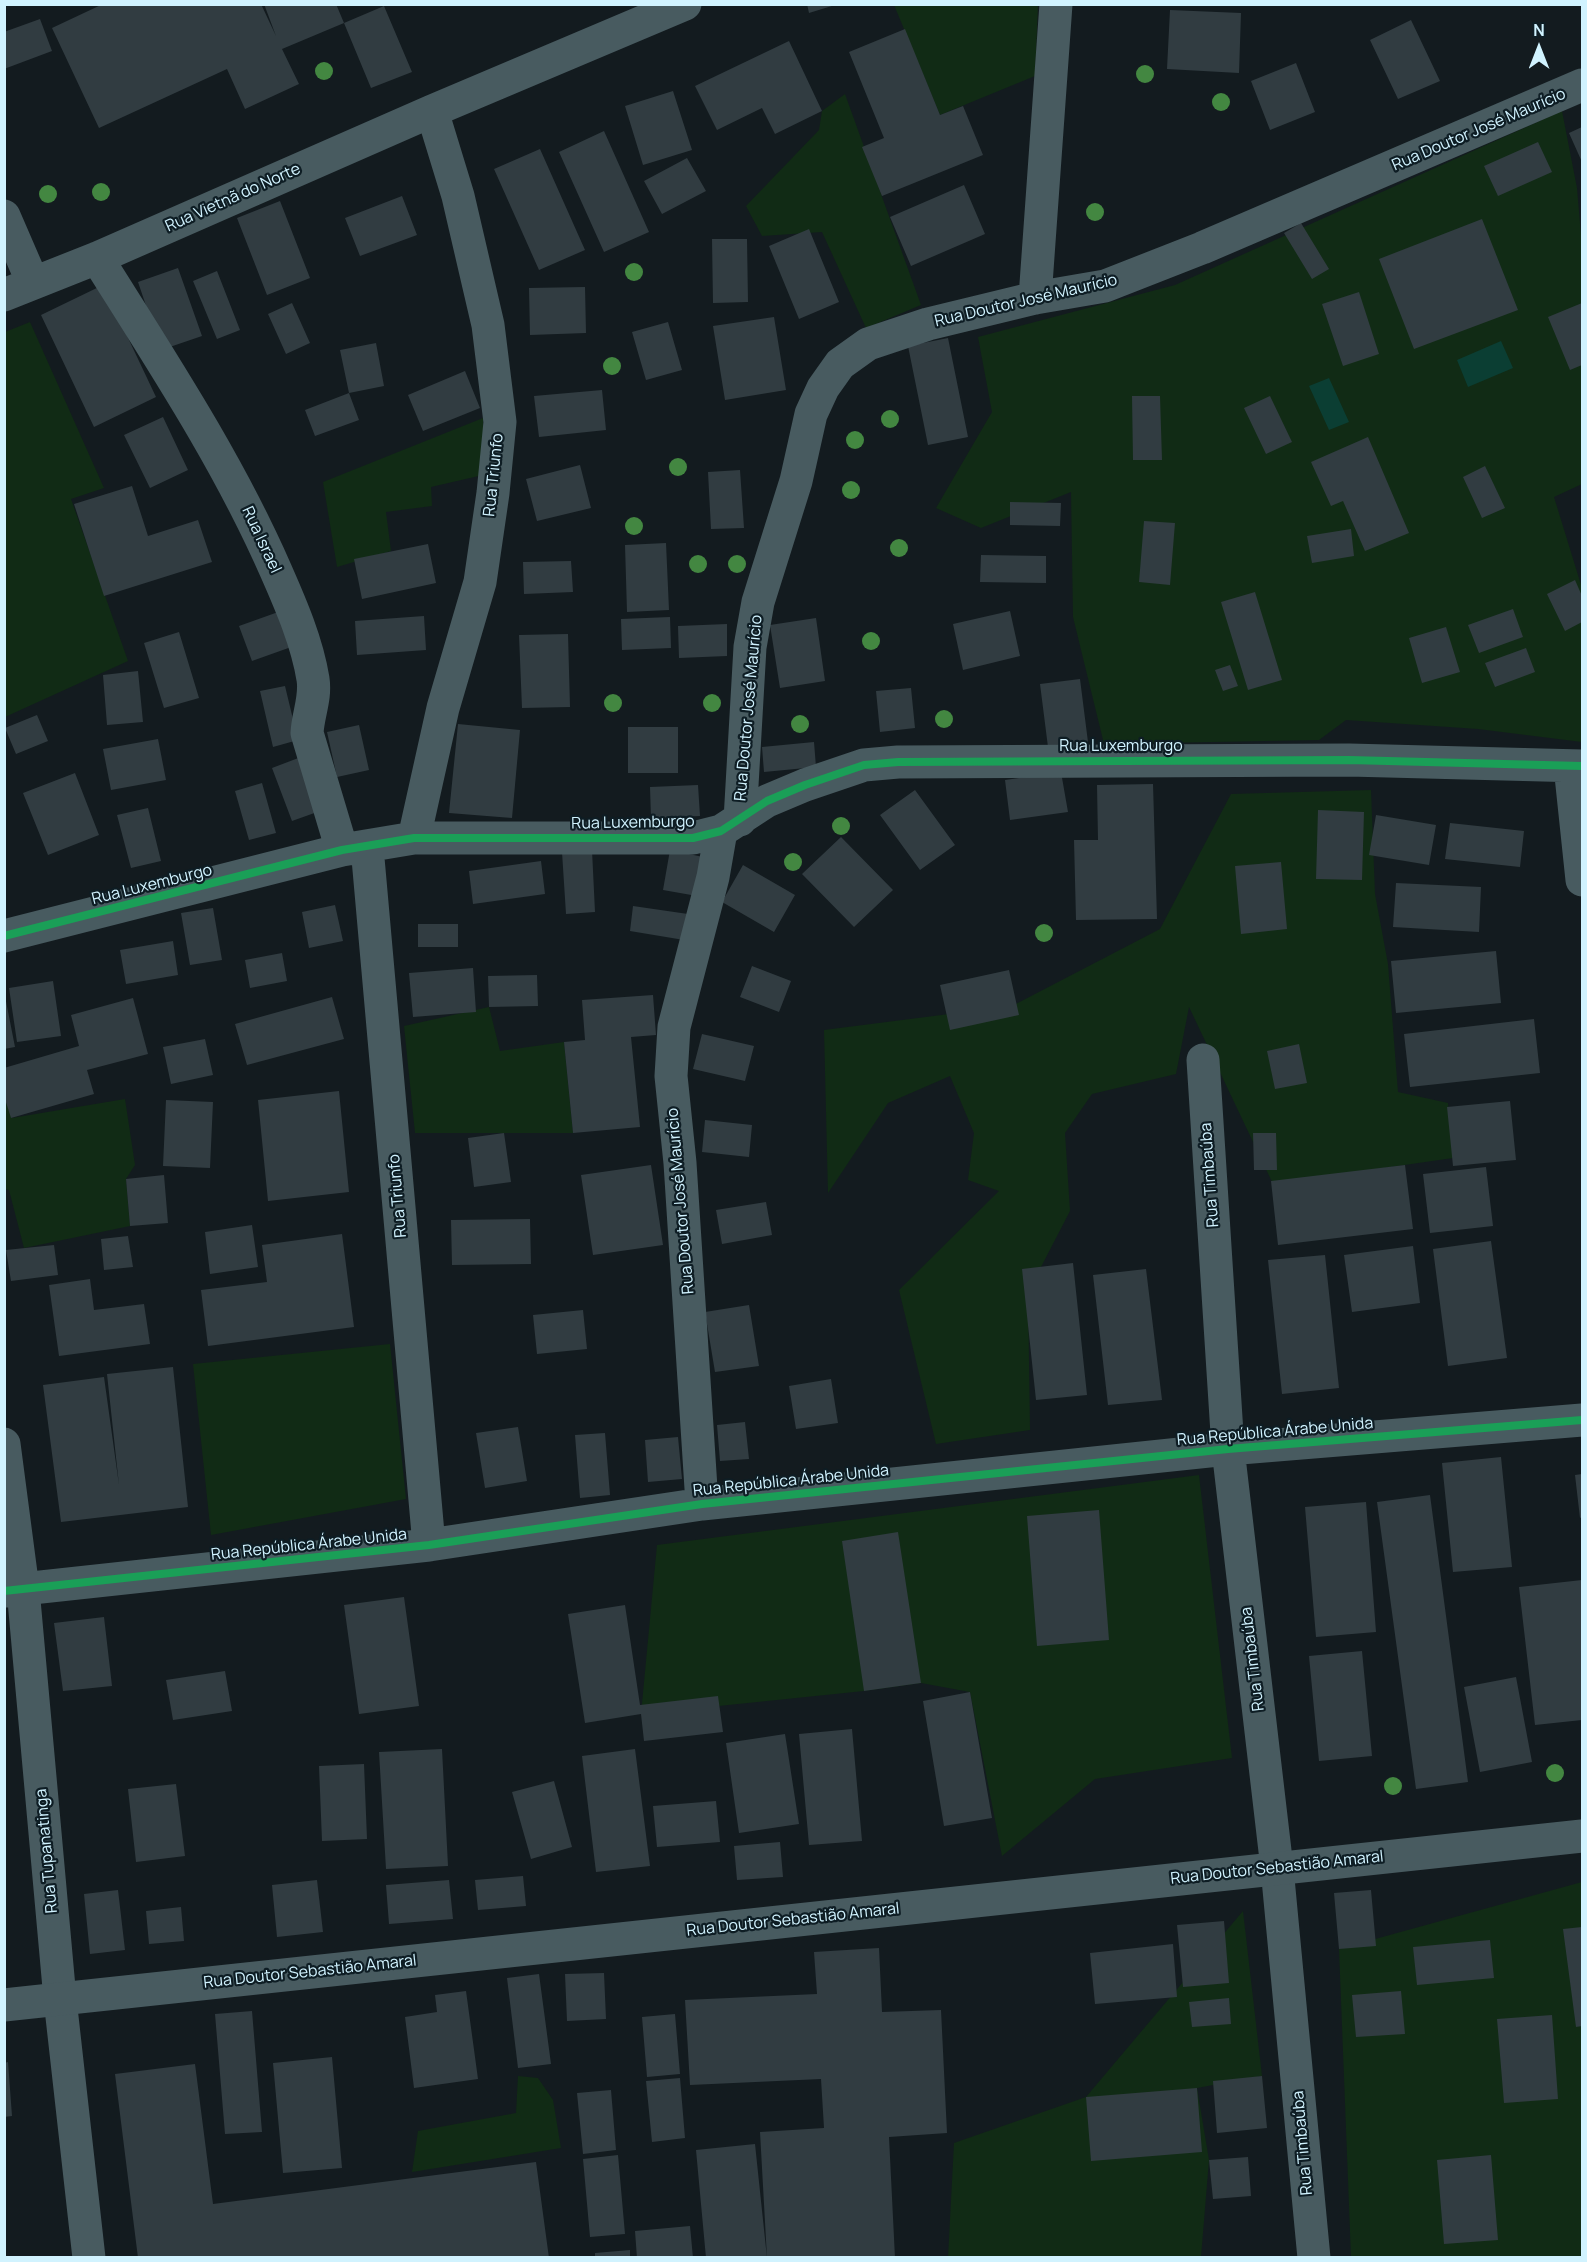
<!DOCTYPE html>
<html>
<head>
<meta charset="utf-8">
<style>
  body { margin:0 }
  #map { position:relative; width:1587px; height:2262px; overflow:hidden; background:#131b1f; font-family:Manrope,sans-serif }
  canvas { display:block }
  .frame { position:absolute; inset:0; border:6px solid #d1f3ff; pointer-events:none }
  .north { position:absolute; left:1509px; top:18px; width:60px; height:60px; -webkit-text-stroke:4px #0e1d24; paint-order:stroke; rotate:0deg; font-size:16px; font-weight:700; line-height:24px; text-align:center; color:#d1f3ff }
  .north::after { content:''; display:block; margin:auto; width:21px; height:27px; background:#d1f3ff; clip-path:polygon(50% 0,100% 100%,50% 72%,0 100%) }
</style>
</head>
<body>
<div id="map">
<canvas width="1587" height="2262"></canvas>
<div class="frame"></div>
<div class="north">N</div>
</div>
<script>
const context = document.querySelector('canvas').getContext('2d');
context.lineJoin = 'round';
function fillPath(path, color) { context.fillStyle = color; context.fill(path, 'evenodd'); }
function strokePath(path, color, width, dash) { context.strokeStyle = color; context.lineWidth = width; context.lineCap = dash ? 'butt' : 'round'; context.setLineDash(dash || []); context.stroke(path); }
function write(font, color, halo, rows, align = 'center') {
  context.font = font + ' Manrope,sans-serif'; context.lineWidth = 4.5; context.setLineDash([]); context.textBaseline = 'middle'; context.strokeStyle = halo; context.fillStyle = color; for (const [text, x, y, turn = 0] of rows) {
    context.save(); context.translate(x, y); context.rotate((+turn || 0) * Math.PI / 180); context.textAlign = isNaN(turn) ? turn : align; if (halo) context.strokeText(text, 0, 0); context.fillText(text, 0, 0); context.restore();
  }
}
const green = new Path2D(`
  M894,5h144l-3,71 -95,39z
  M845,94l76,211 -55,23 -44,-96 -60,4 -16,-30 73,-76 3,-19z
  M1562,111l15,77 5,59v237l-28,13 28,91v154l-104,-13 -132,-9 -27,20 -215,4 -31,-127 -2,-125 -90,36 -45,-20 56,-96 -14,-75 197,-52z
  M30,322l74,166 -33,11 57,162 -123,56v-385z
  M483,418v57l-52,12 1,19 -46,6 5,39 -54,16 -14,-85z
  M1371,790l4,104 13,70 10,128 50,11 5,55 -180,26 -84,-177 -13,67 -84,20 -27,39 5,78 -42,81 2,138 -94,14 -37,-154 100,-99 -31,-11 6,-47 -24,-57 -62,27 -60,90 -4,-163 188,-24 148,-77 71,-135z
  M489,1007l11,44 64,-9 9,91h-158l-11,-107z
  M4,1096l8,22 113,-19 10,66 -9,14 4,47 -106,22 -15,-58 -4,-1z
  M390,1344l16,155 -195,36 -18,-171z
  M1199,1475l33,283 -137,21 -93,77 -32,-164 -49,-9 -57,8 -223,23 16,-169z
  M1582,1882v375h-231l-12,-308z
  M1243,1911l19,165 -65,12 12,72 -8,97 -253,1 6,-115 132,-46z
  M518,2076l20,2 15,22 8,48 -149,24 6,-41 98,-18z`);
const water = new Path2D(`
  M1501,341l12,27 -45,19 -11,-27z
  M1329,378l20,44 -20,8 -20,-44z`);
const building = new Path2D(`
  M103,4h158l15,32 -12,-32h72l8,19 -62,26 17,35 -54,25 -18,-40 -128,59 -47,-100z
  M807,4h28v1l-26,8z
  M384,6l28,66 -41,16 -27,-65z
  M1170,10l71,3 -2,60 -72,-4z
  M40,19l12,32 -48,18v-37z
  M1411,20l29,61 -42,18 -28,-59z
  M905,29l35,86 23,-9 20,49 -101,41 -20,-49 22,-9 -35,-86z
  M789,41l33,70 -47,23 -13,-26 -45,22 -22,-44z
  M1296,63l19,49 -45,18 -19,-49z
  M673,91l19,59 -49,15 -18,-59z
  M1582,127v35l-13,-29z
  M604,131l45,101 -45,20 -45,-100z
  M1538,142l14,30 -54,24 -14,-30z
  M540,149l45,101 -46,20 -45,-101z
  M687,158l19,33 -44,23 -18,-33z
  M964,185l21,49 -74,32 -21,-49z
  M402,196l15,39 -57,21 -15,-38z
  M280,201l30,77 -43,17 -30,-77z
  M1482,219l36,91 -104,39 -35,-90z
  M1301,223l28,46 -17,10 -28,-46z
  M809,229l30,73 -40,17 -30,-73z
  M712,239h35l1,63 -35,1z
  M178,268l24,68 -41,14 -23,-68z
  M217,271l23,59 -23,9 -24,-58z
  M103,285l53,112 -62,30 -53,-112z
  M585,287l1,46 -56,2 -1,-47z
  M1359,292l20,62 -36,12 -21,-62z
  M292,303l18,40 -24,11 -18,-40z
  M1582,303v62l-12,5 -22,-53z
  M774,317l12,73 -61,10 -12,-74z
  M668,322l14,48 -36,10 -14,-48z
  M948,338l20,99 -40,8 -20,-99z
  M376,343l8,43 -35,7 -9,-43z
  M465,371l15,37 -57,23 -15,-36z
  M602,390l4,40 -67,7 -5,-41z
  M349,393l10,27 -44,16 -10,-26z
  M1132,396h28l2,64h-29z
  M1270,396l22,46 -26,12 -22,-46z
  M163,417l25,53 -38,18 -26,-53z
  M1368,437l41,96 -44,18 -22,-50 -12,5 -20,-44z
  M580,465l11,43 -54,13 -11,-42z
  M1485,466l20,42 -23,10 -19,-41z
  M740,470l4,58 -33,1 -3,-57z
  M132,486l16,50 50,-16 14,42 -108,34 -30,-92z
  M1010,502l51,1 -1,23 -50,-1z
  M1144,521l31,2 -5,62 -31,-3z
  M1351,529l3,27 -42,7 -5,-27z
  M666,543l3,67 -42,2 -2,-67z
  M428,544l8,39 -74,16 -8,-40z
  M981,555l65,1v27l-66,-1z
  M571,561l2,31 -49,2 -1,-32z
  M1575,580l7,16v26l-17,9 -18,-37z
  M1255,592l27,88 -34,10 -27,-88z
  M1513,609l10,28 -44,16 -11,-28z
  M281,611l13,35 -42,15 -13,-35z
  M1010,611l10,45 -57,14 -10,-46z
  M424,616l2,34 -69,5 -2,-34z
  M670,617l1,31 -49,2 -1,-31z
  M816,618l9,63 -45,7 -10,-63z
  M727,624v32l-48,2 -1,-32z
  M1446,627l14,45 -38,11 -13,-45z
  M179,632l20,66 -35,10 -20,-65z
  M568,634l2,73 -48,1 -3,-73z
  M1526,648l9,24 -40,15 -10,-24z
  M1230,665l8,21 -15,5 -8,-21z
  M138,671l5,51 -36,3 -4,-50z
  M1080,679l9,71 -40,5 -9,-71z
  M285,686l13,54 -25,7 -13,-56z
  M911,688l4,40 -35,4 -4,-41z
  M37,715l11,26 -32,13 -11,-26z
  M458,724l62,6 -8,88 -63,-5z
  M359,725l10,45 -32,7 -10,-45z
  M628,727h50v46h-50z
  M158,739l8,41 -55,10 -8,-41z
  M814,742l2,25 -52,5 -2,-25z
  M301,757l19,54 -28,10 -20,-53z
  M1061,772l7,40 -58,8 -5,-40z
  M75,773l24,62 -51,20 -25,-62z
  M262,783l14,50 -27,7 -14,-49z
  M1153,784l4,135 -81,1 -2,-80h24l-1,-55z
  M698,785l2,31 -49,2 -1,-31z
  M915,790l40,55 -35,25 -40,-55z
  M148,808l13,53 -30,7 -14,-53z
  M1318,810l46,2 -2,68 -46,-1z
  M1376,815l60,10 -7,40 -60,-10z
  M1450,823l74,8 -4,36 -75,-8z
  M841,837l52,53 -39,37 -52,-53z
  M592,850l3,62 -29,2 -4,-62z
  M670,850l33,7 -6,39 -34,-6z
  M541,861l4,33 -72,10 -4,-33z
  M1281,862l6,67 -46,5 -6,-68z
  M743,865l52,30 -21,37 -52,-30z
  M1396,883l85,4 -2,45 -86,-5z
  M335,905l8,36 -34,7 -7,-36z
  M633,906l55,8 -4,26 -54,-9z
  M213,908l9,52 -32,5 -9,-52z
  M418,924h40v23h-40z
  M173,941l5,34 -52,9 -6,-34z
  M1496,951l5,52 -105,10 -5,-52z
  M282,953l5,28 -37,7 -5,-28z
  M752,966l39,15 -12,31 -39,-15z
  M473,968l3,44 -63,5 -4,-44z
  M1009,970l10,45 -69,15 -10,-45z
  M537,975l1,31 -49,1 -1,-31z
  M53,981l8,55 -44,6 -8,-54z
  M4,991l11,56 -11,2z
  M653,995l3,40 -25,2 9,90 -67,6 -9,-91 21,-2 -3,-40z
  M332,997l12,42 -97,26 -12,-41z
  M133,998l15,56 -61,16 7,24 -83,24 -7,-22v-28l75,-22 -8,-31z
  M1534,1019l6,54 -130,14 -6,-53z
  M702,1034l52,12 -9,35 -52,-12z
  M205,1039l8,36 -42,9 -8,-37z
  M1299,1044l8,39 -32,6 -8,-38z
  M339,1091l10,101 -81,9 -10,-101z
  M166,1100l47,2 -3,66 -47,-2z
  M1510,1101l6,59 -63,6 -6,-59z
  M705,1120l47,5 -3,32 -47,-5z
  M504,1133l7,49 -37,5 -6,-49z
  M1253,1133h23l1,37h-23z
  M651,1165l12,80 -70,10 -12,-80z
  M1405,1165l8,64 -135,16 -7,-64z
  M1486,1167l7,59 -63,7 -7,-59z
  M164,1175l4,48 -38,3 -4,-47z
  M766,1202l6,33 -50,9 -6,-34z
  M530,1219l1,45 -79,1 -1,-45z
  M252,1225l6,42 -48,7 -5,-42z
  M342,1234l12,93 -146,19 -7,-56 66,-8 -5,-37z
  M128,1236l5,31 -29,3 -3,-31z
  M1491,1241l16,117 -59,8 -15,-117z
  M54,1245l4,30 -47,6 -5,-31z
  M1413,1246l7,57 -68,9 -8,-57z
  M1325,1255l14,133 -57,6 -14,-134z
  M1073,1263l14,132 -51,5 -14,-131z
  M1146,1269l16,131 -54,5 -15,-130z
  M90,1279l4,31 50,-6 6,40 -91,12 -10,-71z
  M749,1305l10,61 -44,6 -10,-60z
  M583,1310l4,39 -50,5 -4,-39z
  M173,1367l15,140 -127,15 -18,-137 61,-8 15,108 -12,-111z
  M831,1379l7,44 -42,6 -7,-43z
  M745,1422l4,37 -29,2 -3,-36z
  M518,1427l9,54 -42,7 -9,-55z
  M605,1433l5,62 -30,3 -5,-63z
  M678,1437l4,42 -34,3 -3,-42z
  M1501,1457l11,110 -59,5 -11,-109z
  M1582,1474v43l-2,1 -5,-43z
  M1430,1495l38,287 -52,7 -39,-287z
  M1366,1502l10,130 -60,5 -11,-130z
  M1099,1510l10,130 -72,6 -10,-130z
  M898,1532l23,151 -57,8 -22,-150z
  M1582,1580v140l-47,5 -16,-138z
  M404,1597l15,109 -60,8 -15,-109z
  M625,1605l15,100 78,-9 5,36 -79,9 -3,-27 -56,9 -17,-109z
  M104,1617l8,69 -49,5 -9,-68z
  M1362,1651l10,105 -53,5 -10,-105z
  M225,1671l7,40 -59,9 -7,-40z
  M1516,1677l16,85 -52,10 -16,-85z
  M970,1692l22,126 -48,8 -21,-125z
  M852,1729l10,112 -53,4 -10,-111z
  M785,1734l14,90 -60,9 -13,-90z
  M442,1749l6,117 -62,3 -7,-117z
  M635,1749l15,117 -54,6 -14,-116z
  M364,1764l3,75 -45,2 -3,-75z
  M554,1781l18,66 -41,12 -19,-67z
  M176,1784l9,72 -49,6 -8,-73z
  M716,1801l4,41 -63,5 -4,-41z
  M780,1842l3,35 -46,3 -3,-34z
  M523,1876l3,30 -48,4 -3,-30z
  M317,1880l6,52 -46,5 -5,-52z
  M449,1880l4,39 -64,5 -3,-39z
  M118,1890l7,60 -35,4 -6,-60z
  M1371,1890l5,56 -37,3 -5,-56z
  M181,1907l3,34 -35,3 -3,-33z
  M1224,1921l5,62 -46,4 -6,-62z
  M1582,1927v99l-6,1 -13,-98z
  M1490,1940l4,38 -77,7 -4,-38z
  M1173,1944l4,53 -82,7 -5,-51z
  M879,1948l3,64 59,-2 6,123 -58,4 6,121h-128l-7,-126 64,-4 -3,-49 -131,6 -5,-85 132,-6 -3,-42z
  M604,1973l2,46 -39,2 -2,-47z
  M539,1974l12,90 -33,4 -11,-90z
  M466,1991l12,88 -64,9 -9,-71 32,-5 -2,-17z
  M1401,1991l4,43 -49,3 -4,-42z
  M1229,1998l2,26 -39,3 -3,-25z
  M252,2011l10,121 -37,2 -10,-120z
  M675,2014l5,60 -33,3 -5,-60z
  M1552,2015l6,84 -54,4 -7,-84z
  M332,2057l10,111 -59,5 -10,-110z
  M8,2062l4,54 -8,1v-54z
  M195,2064l18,140 323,-42 13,96h-411l-23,-184z
  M1262,2076l5,52 -50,5 -4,-52z
  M680,2078l5,60 -33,4 -6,-61z
  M1197,2088l5,64 -111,9 -5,-64z
  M611,2090l5,60 -33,4 -6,-61z
  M755,2144l12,114h-61l-10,-108z
  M618,2155l7,79 -35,3 -7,-78z
  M1491,2155l7,85 -54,4 -7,-84z
  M1248,2157l3,39 -38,3 -4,-39z
  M690,2226l3,32h-56l-2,-27z
  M630,2250v8h-35v-5z`);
const minor = new Path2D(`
  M4,216l29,67
  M97,258c64,102 131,203 179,313 15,34 31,71 37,108 3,19 -5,35 -6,54l35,117
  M4,295l93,-37 335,-147 253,-107
  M1035,298l21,-294
  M1570,766l12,114
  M740,820l10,-173 8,-45 38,-121 15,-67 12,-26 17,-24 28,-20 60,-20 107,-26 70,-12 97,-38 380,-163
  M414,838l29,-130 37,-126 13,-89 7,-71 -12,-97 -30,-129 -26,-85
  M367,847l62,698
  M4,936l338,-86 72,-12h279l28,-7 46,-30 38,-16 59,-20 34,-3 451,-2 233,6
  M1203,1060l25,389 49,419 37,390
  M4,1444l19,145 37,410 29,259
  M702,1504l-22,-341 -9,-87 3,-49 39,-150 8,-46
  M4,1591l425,-46 273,-41 526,-55 354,-29`);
const tertiary = new Path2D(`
  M4,2005l1578,-169`);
const cycleway = new Path2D(`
  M4,936l338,-86 72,-12h279l28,-7 46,-30 38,-16 59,-20 34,-3 451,-2 233,6
  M4,1591l425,-46 273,-41 526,-55 354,-29`);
const trees = [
  [324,71],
  [1145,74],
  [1221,102],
  [101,192],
  [48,194],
  [1095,212],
  [634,272],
  [612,366],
  [890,419],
  [855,440],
  [678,467],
  [851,490],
  [634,526],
  [899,548],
  [698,564],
  [737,564],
  [871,641],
  [613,703],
  [712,703],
  [944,719],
  [800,724],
  [841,826],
  [793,862],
  [1044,933],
  [1555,1773],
  [1393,1786]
];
const streetNames = [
  ["Rua Doutor José Maurício",1479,130,-23],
  ["Rua Vietnã do Norte",233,198,-24],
  ["Rua Doutor José Maurício",1026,301,-13],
  ["Rua Triunfo",494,475,-84],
  ["Rua Israel",261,540,65],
  ["Rua Doutor José Maurício",749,708,-85],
  ["Rua Luxemburgo",1121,747],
  ["Rua Luxemburgo",633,823,-1],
  ["Rua Luxemburgo",152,885,-14],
  ["Rua Timbaúba",1210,1175,-94],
  ["Rua Triunfo",398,1196,-95],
  ["Rua Doutor José Maurício",681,1201,-95],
  ["Rua República Árabe Unida",1275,1432,-5],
  ["Rua República Árabe Unida",791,1481,-6],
  ["Rua República Árabe Unida",309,1545,-6],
  ["Rua Timbaúba",1253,1659,-97],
  ["Rua Tupanatinga",47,1851,-95],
  ["Rua Doutor Sebastião Amaral",1277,1868,-6],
  ["Rua Doutor Sebastião Amaral",793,1920,-6],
  ["Rua Doutor Sebastião Amaral",310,1972,-6],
  ["Rua Timbaúba",1303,2143,-95]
];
fillPath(green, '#112b15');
fillPath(water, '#0b3e33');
fillPath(building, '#313c41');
strokePath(minor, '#485b60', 33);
strokePath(tertiary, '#485b60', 33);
strokePath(cycleway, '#1a9f57', 8);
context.fillStyle = '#438741';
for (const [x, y] of trees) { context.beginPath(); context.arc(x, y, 9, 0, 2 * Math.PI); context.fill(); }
write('16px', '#d1f3ff', '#0e1d24', streetNames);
</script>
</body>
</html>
